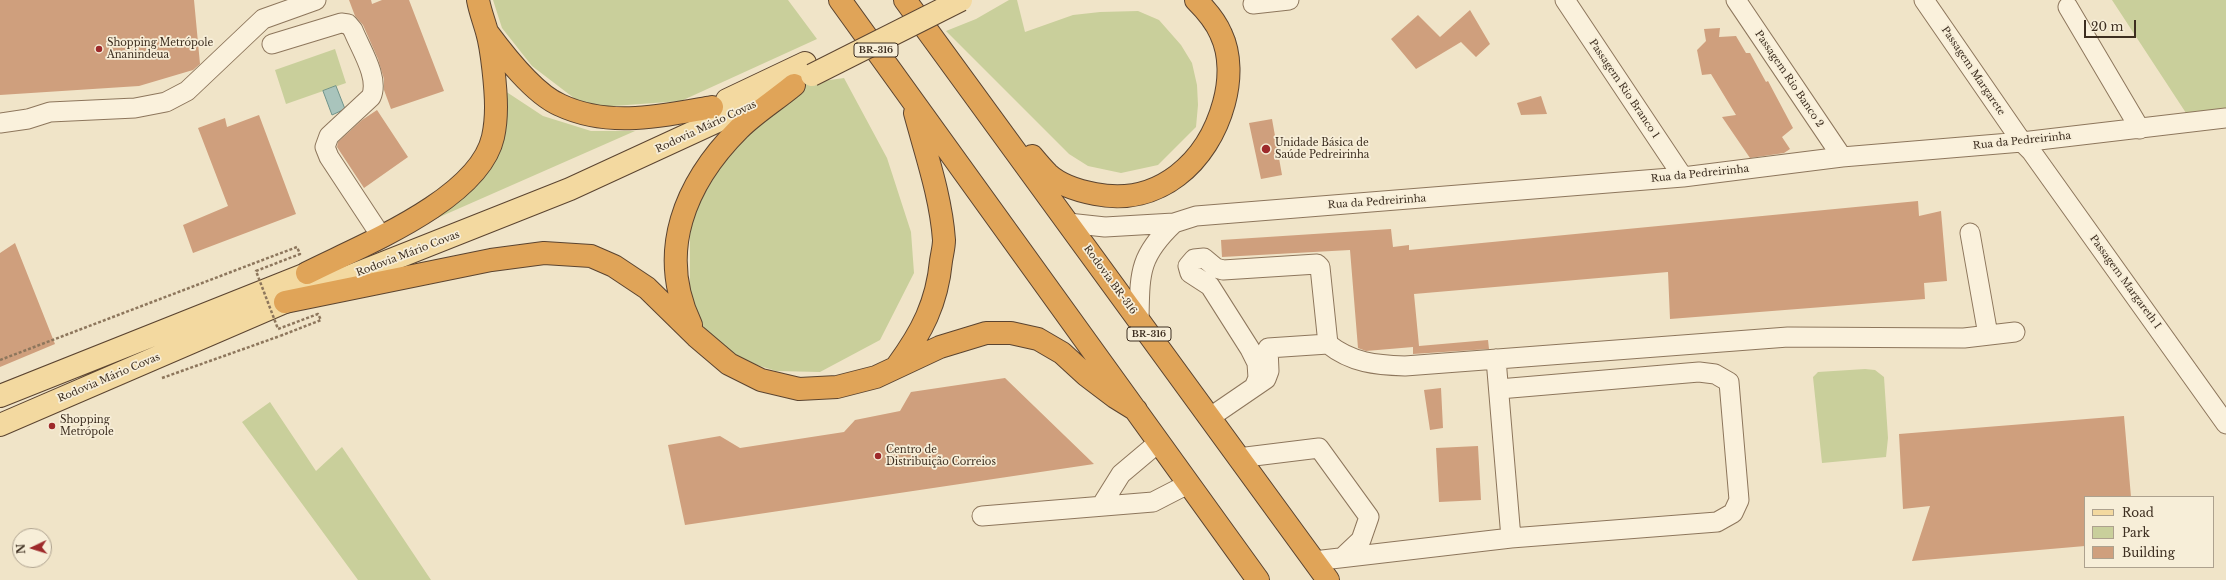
<!DOCTYPE html>
<html>
<head>
<meta charset="utf-8">
<style>
  body { margin:0 }
  #map { position:relative; width:2226px; height:580px; overflow:hidden; background:#f0e4c8; font-family:"Libre Baskerville",serif }
  canvas { display:block }
  .legend { position:absolute; left:2084px; top:496px; width:130px; height:72px; box-sizing:border-box; background:#f7eed8; border:1px solid #ada18e; margin:0; padding:5px 7px; list-style:none; font-size:12px; color:#3d2e20 }
  .legend li { display:flex; align-items:center; gap:8px; height:20px }
  .legend b { width:20px; border:1px solid #ada18e }
  .north { position:absolute; left:12px; top:528px; width:40px; height:40px; box-sizing:border-box; background:#f7eed8; border:1px solid #ada18e; border-radius:50%; rotate:266deg; font-size:11px; font-weight:700; line-height:16px; text-align:center; color:#3d2e20 }
  .north::after { content:''; display:block; margin:auto; width:14px; height:18px; background:#9e2a2b; clip-path:polygon(50% 0,100% 100%,50% 72%,0 100%) }
  .scale { position:absolute; left:2084px; top:20px; width:52px; height:18px; box-sizing:border-box; border:2px solid #3d2e20; border-top:0; padding-left:5px; font-size:12px; line-height:14px; white-space:nowrap; color:#3d2e20; -webkit-text-stroke:3px #f7eed8; paint-order:stroke }
</style>
</head>
<body>
<div id="map">
<canvas width="2226" height="580"></canvas>
<ul class="legend">
<li><b style="height:5px;background:#f3d9a0"></b>Road</li>
<li><b style="height:11px;background:#c9cf9b"></b>Park</li>
<li><b style="height:11px;background:#cf9f7d"></b>Building</li>
</ul>
<div class="north">N</div>
<div class="scale">20 m</div>
</div>
<script>
const context = document.querySelector('canvas').getContext('2d');
context.lineJoin = 'round';
function fillPath(path, color) { context.fillStyle = color; context.fill(path, 'evenodd'); }
function strokePath(path, color, width, dash) { context.strokeStyle = color; context.lineWidth = width; context.lineCap = dash ? 'butt' : 'round'; context.setLineDash(dash || []); context.stroke(path); }
function write(font, color, halo, rows, align = 'center') {
  context.font = font + ' "Libre Baskerville",serif'; context.lineWidth = 3.5; context.setLineDash([]); context.textBaseline = 'middle'; context.strokeStyle = halo; context.fillStyle = color; for (const [text, x, y, turn = 0] of rows) {
    context.save(); context.translate(x, y); context.rotate((+turn || 0) * Math.PI / 180); context.textAlign = isNaN(turn) ? turn : align; if (halo) context.strokeText(text, 0, 0); context.fillText(text, 0, 0); context.restore();
  }
}
const green = new Path2D(`
  M493,0h295l29,39 -136,62 -94,7 -55,-42 -30,-38z
  M1009,0h8l8,32 48,-17 27,-3 38,-1 21,9 22,25 11,18 5,22 1,20 -2,22 -38,38 -37,8 -33,-7 -19,-12 -123,-123 30,-12z
  M2112,0h114v109l-40,4z
  M335,49l11,34 -60,21 -11,-34z
  M844,78l43,80 24,74 3,41 -34,67 -60,32 -44,-1 -60,-19 -26,-53v-79l27,-48 20,-27 57,-60z
  M502,89l41,27 48,15h44l-200,88 56,-64z
  M1865,369l10,1 9,7 4,61 -2,19 -64,6 -9,-86 5,-5z
  M270,402l46,69 26,-24 89,133h-73l-116,-158z`);
const water = new Path2D(`
  M336,86l9,23 -13,6 -9,-24z`);
const building = new Path2D(`
  M0,0h194l6,64 -7,6 -54,16 -139,9z
  M349,0h22l1,4 10,-4h27l35,91 -53,18 -7,-19v-11l-6,-20 -15,-34 -8,-9z
  M1470,10l20,34 -14,13 -15,-15 -45,27 -25,-30 27,-24 22,22z
  M1720,28l-1,9 17,-1 10,17h4l16,29 2,-1 25,47 -11,9 8,12 -6,4 -34,5 -28,-41 14,-2 -25,-41 -9,1 -5,-25 9,-9 -2,-12z
  M1541,96l6,18 -26,1 -4,-12z
  M377,110l31,47 -44,31 -27,-41 1,-5 24,-22z
  M259,115l37,99 -103,39 -10,-28 45,-19 -30,-78 27,-10 2,9z
  M1272,119l10,56 -21,4 -12,-56z
  M1918,201l1,15 22,-5 6,70 -23,2 1,16 -255,20 -2,-47 -254,22 5,52 69,-6 1,9 -76,5v-7l-47,4 -8,-3 -8,-98 -128,7 -1,-17 170,-11 2,18 16,-2v5z
  M15,243l40,101 -55,23v-114z
  M1005,378l89,86 -409,61 -17,-80 52,-9 20,12 104,-16 11,-12 45,-9 11,-19z
  M1441,388l2,40 -13,2 -6,-40z
  M2124,416l7,81h-46v49l-173,15 18,-55 -27,3 -4,-75z
  M1478,446l3,54 -42,2 -3,-54z`);
const path = new Path2D(`
  M0,360l252,-96
  M162,378l118,-42`);
const minor = new Path2D(`
  M1565,0l118,177
  M1736,0l106,157
  M1924,0l98,142 9,9 195,273
  M1253,4l36,-4
  M2068,7l72,122
  M272,44l69,-21 7,1 5,6c7,18 27,48 18,67l-42,39 -4,11 4,10 52,79
  M0,123l28,-4 22,-7 85,-4 31,-6 21,-11 76,-72 53,-19
  M1068,223l37,4 69,-4 22,-7 487,-39 159,-20 180,-15 204,-24
  M1970,233l18,102
  M1139,320c1,-46 -1,-63 35,-97
  M1328,344c24,19 48,21 77,22l383,-29 176,1 51,-6
  M1496,359l15,179
  M1209,418l57,-39 3,-8 -1,-23 60,-4 -8,-77 -3,-3 -94,6 -7,-2 -12,-10 -10,1 -6,7 2,7 20,13 40,63 7,14 1,15 -3,7
  M1238,458l81,-10 50,69 -8,23 -18,17
  M1101,506l20,-32 38,-32
  M982,516l171,-14 35,-18
  M1314,561l197,-23 206,-16 16,-9 6,-13 -10,-118 -14,-8 -16,-2 -200,17`);
const major = new Path2D(`
  M727,100l78,-37
  M0,396l324,-129
  M0,425l285,-123 285,-113 204,-94`);
const highway = new Path2D(`
  M840,0l418,580
  M905,0l423,580
  M487,32c17,23 47,62 73,73 49,23 101,11 152,2
  M1032,156c5,6 10,12 16,18 12,11 31,17 47,20 64,13 113,-32 129,-91 6,-22 7,-48 -3,-69 -5,-12 -15,-24 -25,-34
  M307,273c53,-27 172,-73 186,-136 2,-9 3,-21 3,-30 0,-18 -4,-58 -9,-75 -3,-11 -7,-21 -9,-32
  M285,302l206,-42 53,-7 47,3 23,10 33,22 49,48 33,28 32,16 38,9 38,-2 39,-10 64,-30 46,-14h25l27,6 24,14 24,22 29,22 21,13
  M691,325c-35,-73 -6,-142 48,-196 16,-16 37,-29 55,-44
  M897,366c25,-34 40,-63 44,-105 1,-7 3,-14 3,-21 -3,-43 -18,-86 -29,-127`);
const pathBridge = new Path2D(`
  M252,264l45,-17 3,7 -44,17 22,58 40,-15 3,6 -41,16`);
const majorBridge = new Path2D(`
  M812,75l149,-75`);
const markers = [
  [99,49,4,"#9e2a2b"],
  [1266,149,5,"#9e2a2b"],
  [52,426,4,"#9e2a2b"],
  [878,456,4,"#9e2a2b"]
];
const shields = [
  [876,50,44],
  [1149,334,44]
];
const shieldNames = [
  ["BR-316",876,50],
  ["BR-316",1149,334]
];
const poiNames = [
  ["Shopping Metrópole",107,43],
  ["Ananindeua",107,55],
  ["Unidade Básica de",1275,143],
  ["Saúde Pedreirinha",1275,155],
  ["Shopping",60,420],
  ["Metrópole",60,432],
  ["Centro de",886,450],
  ["Distribuição Correios",886,462]
];
const streetNames = [
  ["Passagem Margarete",1973,71,56],
  ["Passagem Rio Banco 2",1789,79,56],
  ["Passagem Rio Branco 1",1624,89,56],
  ["Rodovia Mário Covas",706,127,-25],
  ["Rua da Pedreirinha",2022,141,-6],
  ["Rua da Pedreirinha",1700,174,-6],
  ["Rua da Pedreirinha",1377,202,-4],
  ["Rodovia Mário Covas",408,254,-21],
  ["Rodovia BR-316",1110,280,54],
  ["Passagem Margareth I",2125,282,54],
  ["Rodovia Mário Covas",109,378,-23]
];
fillPath(green, '#c9cf9b');
fillPath(water, '#a9c4bc');
strokePath(water, '#6f938a', 1);
fillPath(building, '#cf9f7d');
strokePath(minor, '#8d765c', 21);
strokePath(major, '#5b4430', 24);
strokePath(highway, '#5b4430', 24);
strokePath(path, '#8d765c', 2.5, [3, 2]);
strokePath(minor, '#faf1dc', 19);
strokePath(major, '#f3d9a0', 22);
strokePath(highway, '#e0a458', 22);
strokePath(majorBridge, '#5b4430', 24, []);
strokePath(pathBridge, '#8d765c', 2.5, [3, 2]);
strokePath(majorBridge, '#f3d9a0', 22);
for (const [x, y, r, color] of markers) { const dot = new Path2D(); dot.arc(x, y, r, 0, 2 * Math.PI); context.fillStyle = color; context.fill(dot); strokePath(dot, '#f7eed8', 1.5); }
for (const [x, y, w] of shields) { const box = new Path2D(); box.roundRect(x - w / 2, y - 7, w, 14, 3); context.fillStyle = '#f7eed8'; context.fill(box); strokePath(box, '#3d2e20', 1); }
write('bold 9px', '#3d2e20', null, shieldNames);
write('10px', '#3d2e20', '#f7eed8', poiNames, 'left');
write('10px', '#3d2e20', '#f7eed8', streetNames);
</script>
</body>
</html>
